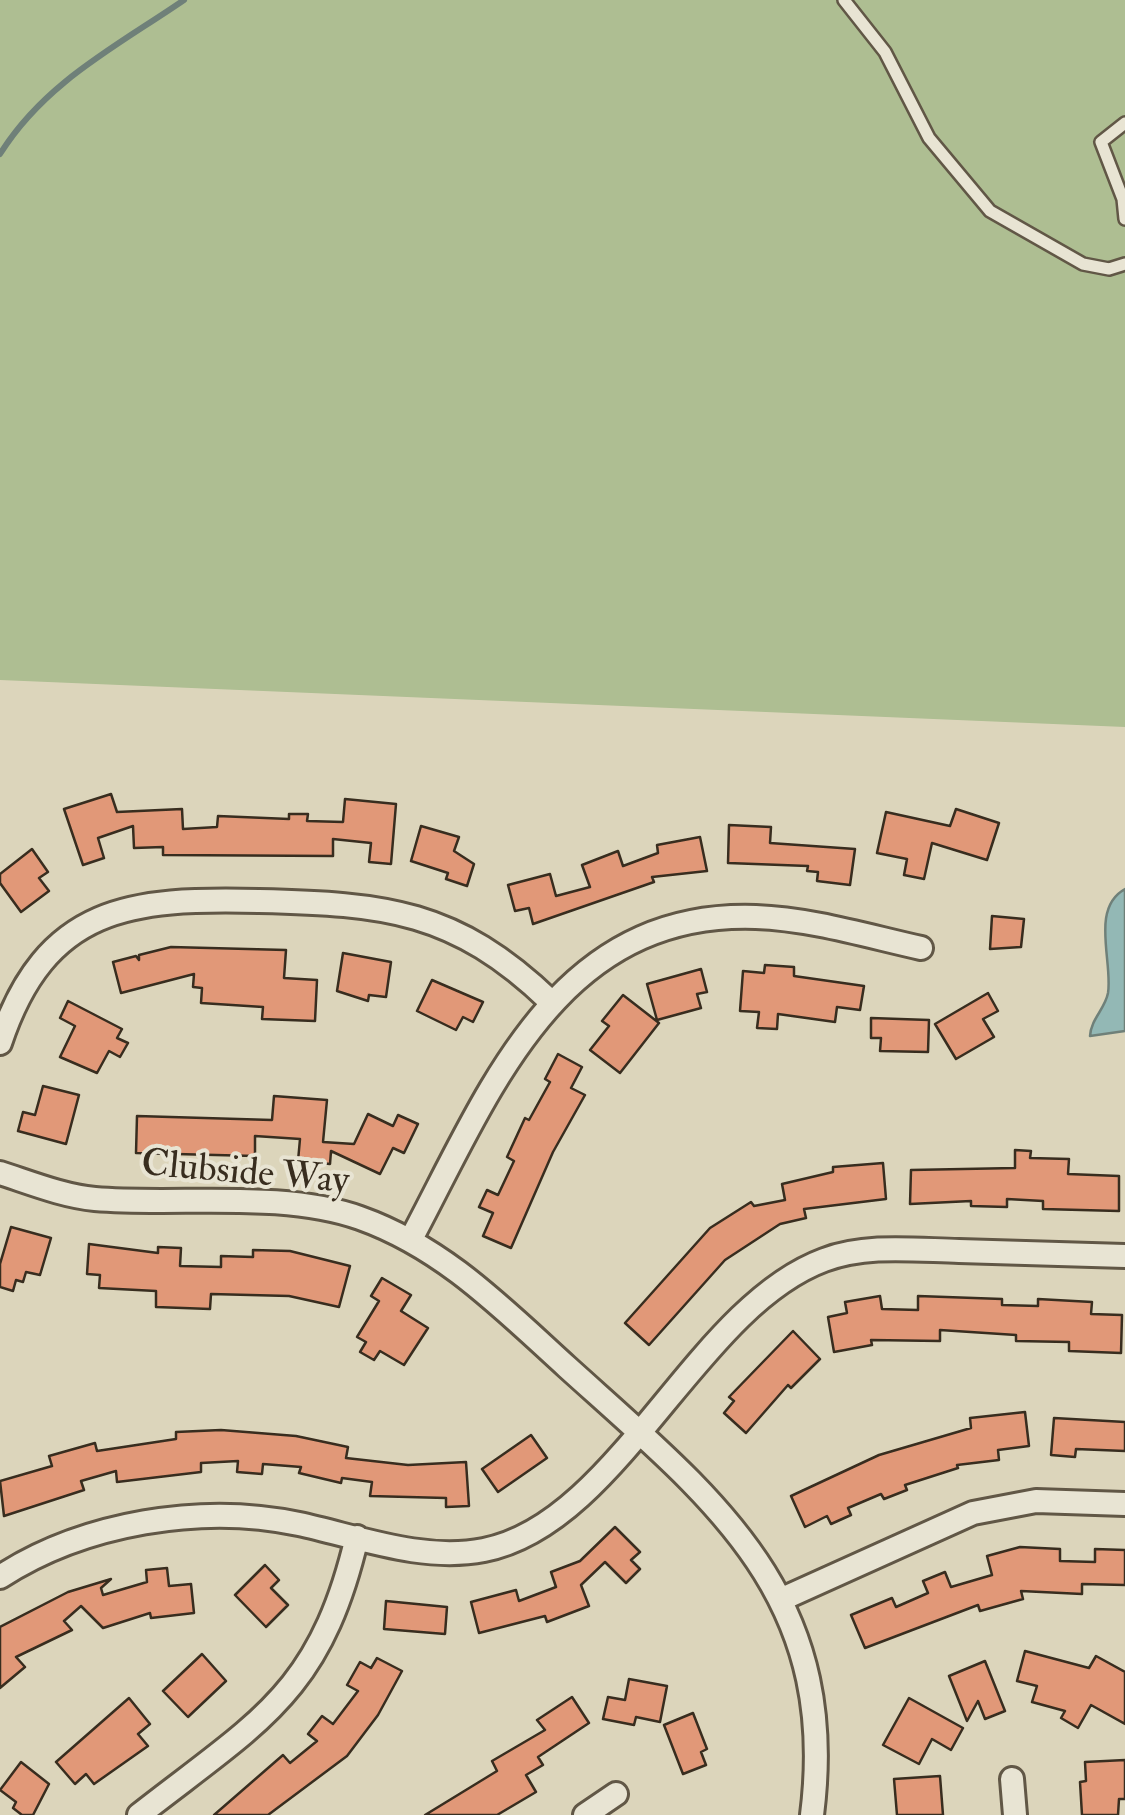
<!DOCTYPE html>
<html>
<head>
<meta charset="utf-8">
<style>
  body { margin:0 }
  canvas { display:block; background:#dcd5bb }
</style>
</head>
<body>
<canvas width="1125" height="1815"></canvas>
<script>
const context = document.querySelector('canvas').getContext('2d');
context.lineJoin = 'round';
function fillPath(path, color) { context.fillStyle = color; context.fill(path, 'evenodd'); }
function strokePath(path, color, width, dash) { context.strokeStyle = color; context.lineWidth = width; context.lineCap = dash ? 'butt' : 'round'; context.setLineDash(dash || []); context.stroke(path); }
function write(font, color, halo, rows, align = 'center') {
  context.font = font + ' "IM FELL Double Pica",serif'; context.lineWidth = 8; context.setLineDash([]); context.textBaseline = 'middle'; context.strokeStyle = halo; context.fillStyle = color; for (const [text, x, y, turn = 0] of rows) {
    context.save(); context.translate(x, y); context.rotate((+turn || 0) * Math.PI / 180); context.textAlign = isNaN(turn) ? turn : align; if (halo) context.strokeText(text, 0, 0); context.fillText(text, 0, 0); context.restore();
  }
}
const green = new Path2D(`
  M0,0h1125v727l-1125,-47z`);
const water = new Path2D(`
  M1125,889v142l-35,5c1,-17 15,-27 18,-43 5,-31 -18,-85 17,-104z`);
const stream = new Path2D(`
  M0,154c45,-72 117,-108 184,-154`);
const building = new Path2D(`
  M111,794l6,18 65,-3 1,20 34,-2 1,-11 71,3v-5h19l-1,7 36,1 2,-23 51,5 -5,60 -22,-2 2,-19 -38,-4v17l-170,-1v-8l-29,1 -1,-22 -35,12 6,20 -21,7 -19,-56z
  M956,809l43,14 -12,37 -55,-17 -8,36 -20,-4 3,-16 -30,-6 9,-41 64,14z
  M729,825l42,2 -1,16 85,6 -5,36 -33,-4 1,-9 -11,-1 1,-5 -80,-3z
  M421,826l38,11 -5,14 20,13 -7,22 -21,-7 2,-6 -37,-12z
  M700,837l7,34 -55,6 2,5 -121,42 -4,-16 -14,3 -7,-26 42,-11 6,22 34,-9 -8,-22 36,-14 5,15 35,-13 -1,-8z
  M32,849l16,23 -9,6 10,13 -28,21 -21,-29v-9z
  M992,916l32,3 -3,28 -31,2z
  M171,947l115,3 -2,28 33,2 -2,41 -53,-2 1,-12 -62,-4 1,-15 -9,-1 1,-13 -73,19 -8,-31 23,-6 3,4v-5z
  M343,953l48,9 -5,35 -17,-2 -1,6 -31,-10z
  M765,965l29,2v9l70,10 -4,24 -23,-3 -2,15 -57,-8 -1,15 -20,-1 2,-16 -19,-1 3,-40 21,2z
  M701,969l6,23 -10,2 4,14 -44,12 -10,-36z
  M432,980l51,22 -10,20 -10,-5 -7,13 -39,-19z
  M988,993l10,18 -15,8 11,18 -38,22 -21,-35z
  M623,995l36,28 -39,50 -30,-23 19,-24 -7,-5z
  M68,1001l54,28 -5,9 11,5 -8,14 -11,-6 -12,22 -37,-16 15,-31 -15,-8z
  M871,1018l58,2 -1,32 -48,-1 1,-13h-10z
  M558,1054l24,13 -11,21 14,7 -32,57 -42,96 -28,-12 10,-23 -14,-6 8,-17 11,5 16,-34 -7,-4 18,-39 4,2 21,-38 -5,-3z
  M43,1086l36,9 -13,49 -48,-13 5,-19 12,3z
  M274,1096l53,4 -4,42 31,2 14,-30 25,12 5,-11 20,9 -14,29 -11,-5 -13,26 -49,-23 -1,13 -32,-3 2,-22 -45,-3v20l-119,-3 1,-37 135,4z
  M1015,1150l16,1 -1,7 39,1 -1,15 51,2v35l-76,-2v-8l-36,-2v8l-36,-1v-5l-61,3 1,-34 104,-2z
  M883,1163l3,36 -82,10 2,9 -26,6 -55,36 -76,85 -24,-22 85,-95 41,-26 3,4 31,-6 -3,-16 51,-12v-5z
  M11,1227l40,11 -11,37 -14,-3 -3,10 -7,-2 -3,11 -13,-4v-23z
  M89,1244l69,9v-6l23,1 -1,18 41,1v-11l32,1v-7l37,1 60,15 -11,41 -50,-11 -78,-2 -1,15 -54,-2v-16l-57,-3 1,-13 -13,-1z
  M382,1278l29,17 -10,16 27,17 -24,37 -24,-14 -6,9 -14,-8 6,-10 -9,-5 22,-36 -8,-5z
  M880,1296l2,13 36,1v-14l84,3v6l36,1v-7l54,3 -1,12 31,1 -1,38 -52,-2v-9l-53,-1v-6l-76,-5v11l-69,-1 1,5 -38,7 -6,-35 19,-4 -2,-11z
  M793,1331l27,28 -29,29 -3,-3 -42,48 -22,-20 10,-12 -5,-4z
  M1025,1412l4,34 -31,4 1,10 -42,5 1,3 -53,17 2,5 -23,9 -3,-5 -33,14 3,7 -20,9 -4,-8 -22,11 -14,-31 88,-41 92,-27 -1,-10z
  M1054,1418l71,4v29l-49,-2 -1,8 -24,-2z
  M221,1430l75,6 52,11 -2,11 62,7 58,-3 3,44 -23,1v-9l-76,-2 2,-14 -30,-4 -1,5 -42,-10 2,-6 -38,-3 -1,10 -25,-2 1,-11 -37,2v9l-84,10 -1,-11 -35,10 3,9 -80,26 -4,-35 52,-15 -3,-10 46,-13 2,8 79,-12v-7z
  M531,1435l16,23 -49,34 -16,-23z
  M615,1527l25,25 -9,8 9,9 -14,14 -21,-21 -24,23 8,21 -42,16 -2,-6 -66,17 -8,-31 45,-12 3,11 37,-14 -5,-15 29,-11z
  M1020,1547l40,2v12l35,1v-13l30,1v35l-43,-1v10l-61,-3 2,8 -43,12 -2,-6 -113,43 -14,-33 41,-17 4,9 32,-14 -5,-12 22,-9 6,15 41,-12 -5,-19z
  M265,1565l14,15 -8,8 17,17 -22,22 -31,-32z
  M167,1568l2,18 22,-2 3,29 -43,5 -1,-5 -47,15 -22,-22 -17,15 8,9 -56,27 9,10 -25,21v-61l68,-35 43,-13 -10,9 2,7 44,-13 -1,-12z
  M386,1601l61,6 -2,27 -61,-5z
  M1025,1651l64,17 7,-12 29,16v52l-34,-19 -13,23 -17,-10 4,-7 -33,-9 5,-16 -20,-5z
  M202,1654l24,27 -38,36 -25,-26z
  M377,1658l25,13 -24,44 -31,41 -79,59h-54l69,-60 7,8 27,-22 -9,-7 14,-18 11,8 25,-33 -11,-6 13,-23 11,6z
  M985,1661l20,50 -20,8 -7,-18 -11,20 -18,-45z
  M629,1679l38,7 -7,36 -24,-5 -2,8 -31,-6 5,-22 17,3z
  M572,1697l17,26 -51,34 5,8 -17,10 10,17 -39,23h-72l72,-44 -5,-10 53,-31 -8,-10z
  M129,1698l21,26 -12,10 10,12 -54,38 -8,-10 -11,10 -19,-22z
  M909,1698l54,30 -12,22 -19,-11 -13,25 -36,-19z
  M693,1713l14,36 -6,3 5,13 -23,9 -19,-49z
  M1125,1760v39h-6l-1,16h-36l-2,-33 6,-1 -1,-19z
  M21,1762l28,22 -16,31h-11l-9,-7 3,-6 -16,-12z
  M940,1776l3,39h-46l-3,-36z`);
const service = new Path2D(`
  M844,0l41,52 44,86 61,73 93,53 26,5 16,-5
  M1125,123l-24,19 22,57 2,20`);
const minor = new Path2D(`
  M0,1043c46,-138 131,-145 259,-142 126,3 196,9 291,100
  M0,1173c31,10 63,23 95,26 83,7 186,-9 265,19 84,30 142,90 207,149 146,132 273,227 245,448
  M411,1239c78,-146 145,-329 345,-322 55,2 111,19 165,31
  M0,1577c83,-54 202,-74 299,-53 60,13 123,38 185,26 134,-26 211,-242 340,-290 42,-16 90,-10 135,-9 55,2 111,3 166,5
  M780,1600l193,-87 63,-12 89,3
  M1012,1779l3,36
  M139,1815c120,-94 181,-121 218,-278
  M585,1815l31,-21`);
const streetNames = [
  ["Clubside Way",245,1175,5]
];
fillPath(green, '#aebe92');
fillPath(water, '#93b8b5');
strokePath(water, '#6f8079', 2.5);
strokePath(stream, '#6f8079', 6);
fillPath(building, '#e19878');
strokePath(building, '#382d1f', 2.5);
strokePath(service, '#615746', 16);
strokePath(minor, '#615746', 28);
strokePath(service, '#e8e4d3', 11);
strokePath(minor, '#e8e4d3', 22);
write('38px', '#382d1f', '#e8e4d3', streetNames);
</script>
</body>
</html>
